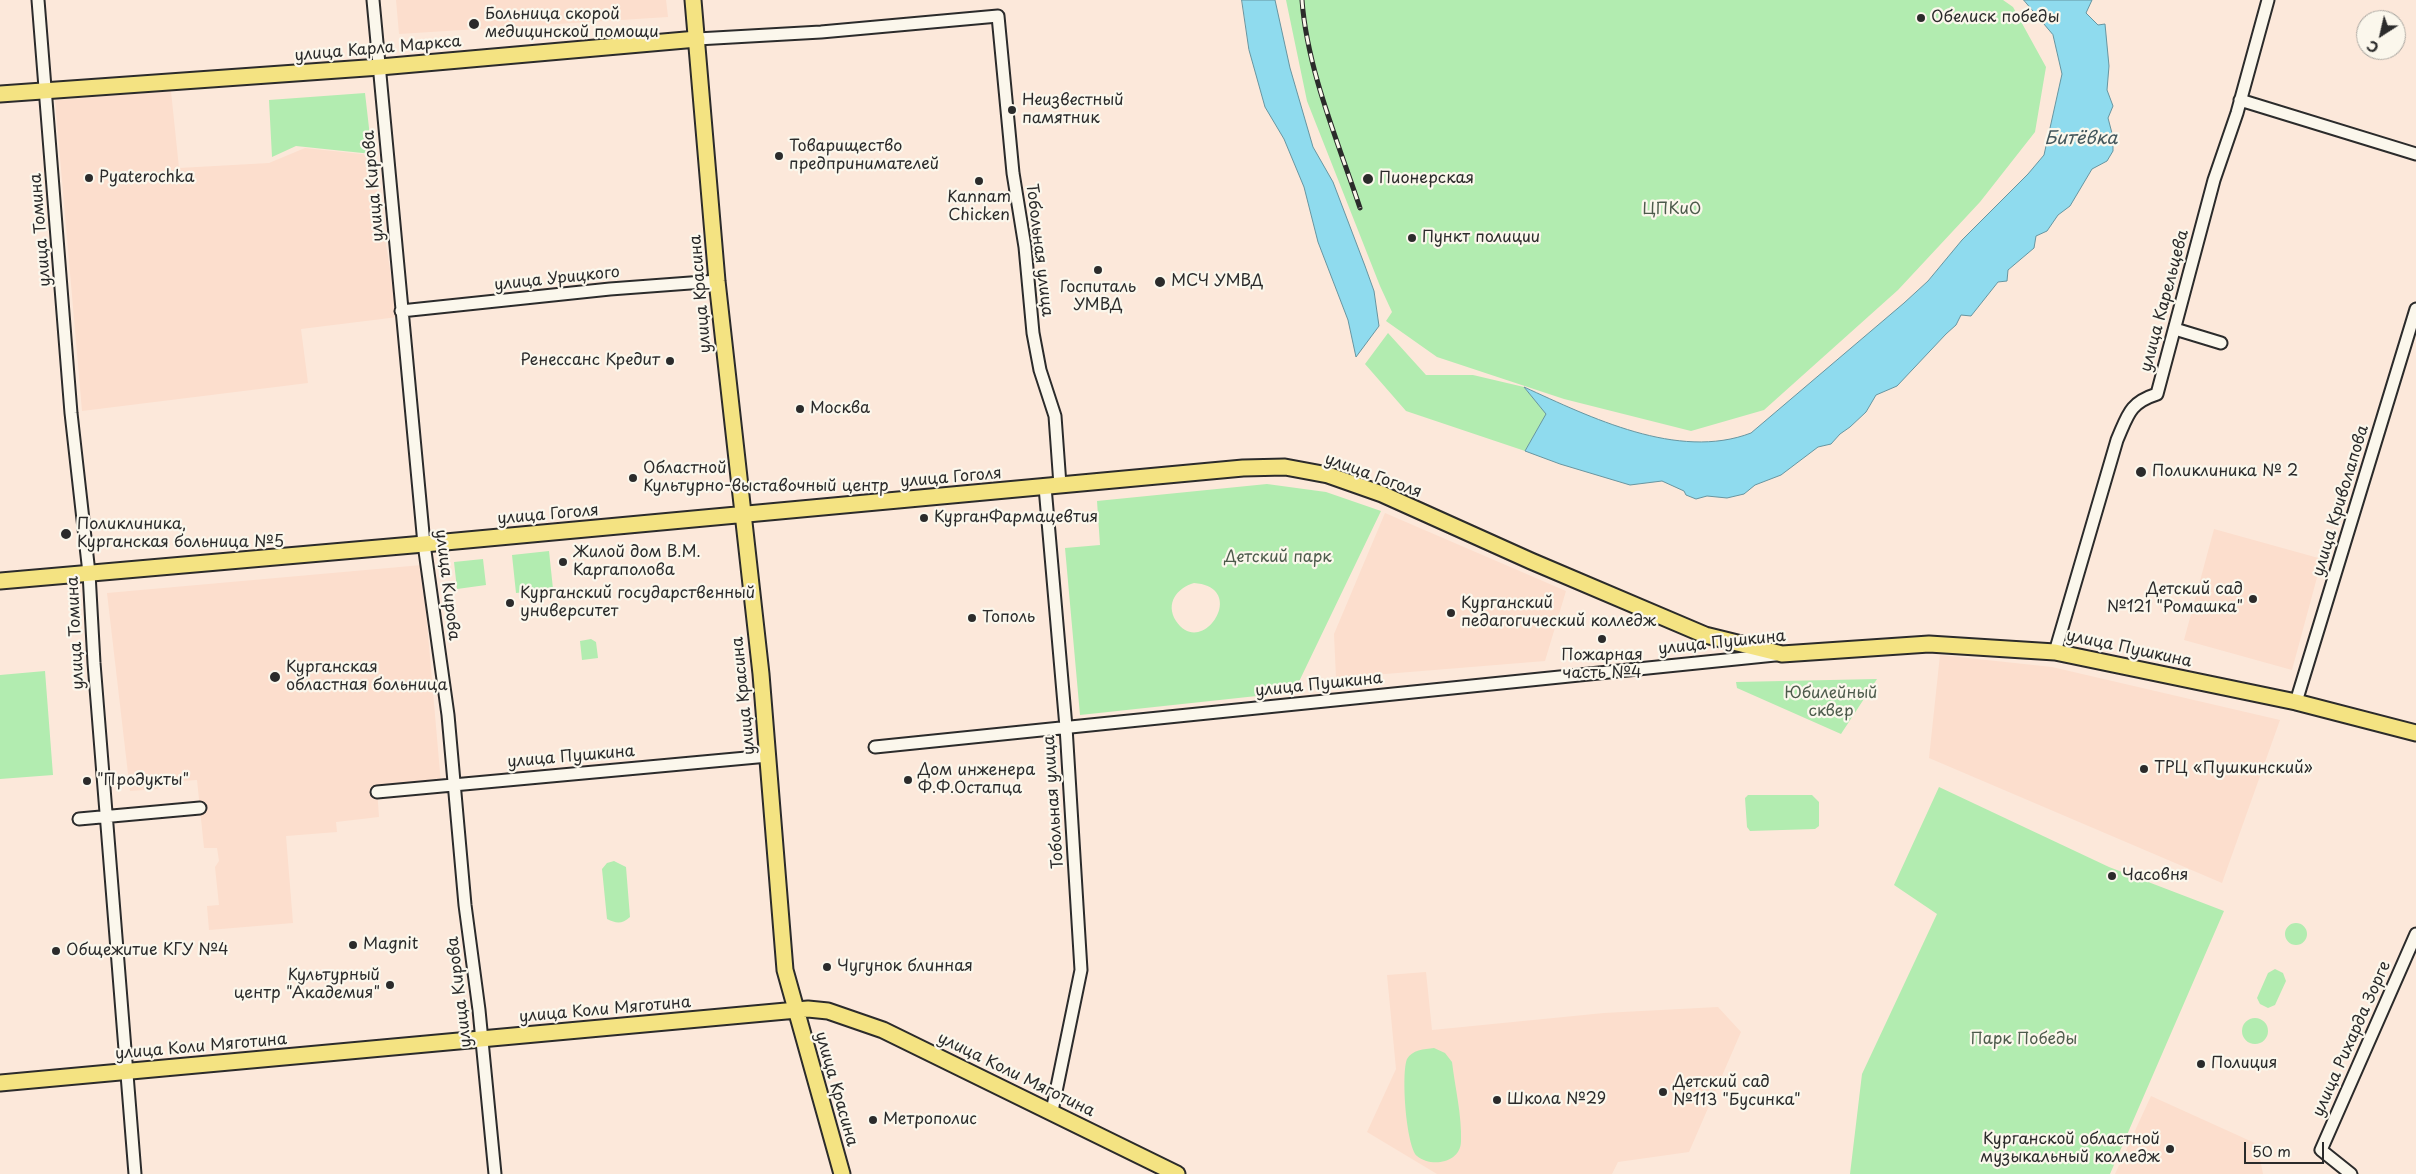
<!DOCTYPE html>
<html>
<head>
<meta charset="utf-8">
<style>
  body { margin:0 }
  #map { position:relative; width:2416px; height:1174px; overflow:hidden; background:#fce8da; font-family:"Playpen Sans",sans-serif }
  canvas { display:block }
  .north { position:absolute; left:2356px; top:10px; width:50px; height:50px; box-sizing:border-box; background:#fbf7ec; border:1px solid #a8a59f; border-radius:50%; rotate:215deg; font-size:14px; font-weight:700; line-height:20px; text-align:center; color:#2b2b2b }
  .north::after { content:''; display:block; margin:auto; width:18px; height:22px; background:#2b2b2b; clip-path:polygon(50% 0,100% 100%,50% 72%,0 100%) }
  .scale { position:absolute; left:2244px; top:1142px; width:80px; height:22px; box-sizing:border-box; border:2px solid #2b2b2b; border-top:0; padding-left:6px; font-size:15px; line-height:18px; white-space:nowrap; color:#2b2b2b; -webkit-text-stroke:4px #fbf7ec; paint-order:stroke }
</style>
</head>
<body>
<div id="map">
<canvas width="2416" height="1174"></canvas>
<div class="north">С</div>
<div class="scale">50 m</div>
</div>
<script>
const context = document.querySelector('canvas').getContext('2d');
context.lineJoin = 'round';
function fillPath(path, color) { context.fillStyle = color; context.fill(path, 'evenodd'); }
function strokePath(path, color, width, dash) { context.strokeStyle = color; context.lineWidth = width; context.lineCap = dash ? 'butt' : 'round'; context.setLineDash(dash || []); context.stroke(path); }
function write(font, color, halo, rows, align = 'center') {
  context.font = font + ' "Playpen Sans",sans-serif'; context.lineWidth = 4.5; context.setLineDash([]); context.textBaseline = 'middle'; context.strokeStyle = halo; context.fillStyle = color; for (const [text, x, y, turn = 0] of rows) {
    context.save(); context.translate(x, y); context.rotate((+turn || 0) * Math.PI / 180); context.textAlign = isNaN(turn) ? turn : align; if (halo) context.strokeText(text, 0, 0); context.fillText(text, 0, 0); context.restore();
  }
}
const built = new Path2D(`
  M396,0h270l2,17 -269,17z
  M171,91l8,77 90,-5 36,-15 66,7 27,162 -97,12 7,54 -226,28 -27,-311z
  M1385,513l181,78 -21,70 -209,17 -2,-44z
  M2214,529l108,30 -30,111 -108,-30z
  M422,565l19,219 -64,5 2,28 -43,5 1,10 -51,4 7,87 -84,7 -2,-24 12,-1 -4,-38 4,-6 -2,-13h-13l-7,-68 -39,3v6l-28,2 -23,-198z
  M1940,655l112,12 228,53 -58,163 -293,-125z
  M1426,972l6,58 172,-17 114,-6 23,25 -52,120 -71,10 -6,12h-175l-70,-42 29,-63 -9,-94z
  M2151,1096l106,48 6,30h-148z`);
const green = new Path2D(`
  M1286,0h717l10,7 33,60 -11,65 -55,70 -82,88 -134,120 -73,21 -127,-32 -127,-42 -51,-36 6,-9 -12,-26 -73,-185z
  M365,93l7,61 -76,-8 -24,11 -3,-57z
  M1388,333l38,42h47l51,12 23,27 -22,37 -119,-40 -41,-47z
  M1267,484l59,8 55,19 -87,181 -214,23 -15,-167 35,-3 -3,-44zM1194,583c56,4 8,77 -18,38 -11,-18 1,-33 18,-38z
  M549,551l4,38 -37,4 -4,-38z
  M483,559l3,26 -29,4 -3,-27z
  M591,639l5,3 2,16 -16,2 -2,-19z
  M45,671l8,104 -53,4v-104z
  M1877,679l-36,55 -104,-46 -1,-6z
  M1939,787l170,80 115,44 -114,263h-260l12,-100 75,-160 -43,-29z
  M1748,795h64l7,7v24l-4,3 -65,2 -3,-4 -2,-29z
  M614,861l12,6 4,50c-8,7 -13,7 -23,2l-5,-50 5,-6z
  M2285 934a11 11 0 1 1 22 0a11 11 0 1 1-22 0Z
  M2275,969l8,4 3,8 -11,24 -7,3 -8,-4 -3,-6 11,-25z
  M2242 1031a13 13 0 1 1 26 0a13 13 0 1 1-26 0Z
  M1434,1048l11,5 7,9c3,25 10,54 9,79 0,22 -30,27 -44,15 -11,-10 -16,-83 -10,-97 5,-9 17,-10 27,-11z`);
const water = new Path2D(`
  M1242,0h33l15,68 23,79 20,35 32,84 9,25 5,35 -23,31 -8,-37 -30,-78 -14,-55 -20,-48 -19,-32 -16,-57z
  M2024,0h68l-6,13 12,12 7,-1 4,42 -2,24 6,16 -5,12 5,19v14l-6,10 -15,8 -22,37 -12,9 -11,16 -11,5 -2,12 -26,22 -1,11 -9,1 -27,34 -10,-1 -5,10 -10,9 -49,52 -21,9 -10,17 -16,15 -10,7 -9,10 -13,3 -37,28 -26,10 -11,9 -17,4 -20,-2 -11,3 -10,-4 -2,-4 -22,-10 -32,4 -70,-21 -35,-13 21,-37 -22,-27c66,30 154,74 227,46l153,-130 24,-22 34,-41 66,-66 16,-19 18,-81 -9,-39z`);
const minor = new Path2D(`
  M38,0l33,413 18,160 5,90 41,511
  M373,0l51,544 24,171 17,190 14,105 16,164
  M697,39l124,-7 177,-16 15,157 12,74 8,86 7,37 15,46 5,69
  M2240,100l176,54
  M401,311l209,-22 107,-8
  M2175,329l46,14
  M1045,487l21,240 15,243 -29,141
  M2055,652l62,-212c11,-25 12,-37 40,-46l57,-214 23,-67 31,-113
  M2296,702l120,-393
  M875,747l900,-92
  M377,792l391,-36
  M79,819l121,-11
  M2351,1174l-30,-24 95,-216`);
const major = new Path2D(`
  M693,0l24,281 44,393 24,296 57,204
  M0,94l380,-27 317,-28
  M0,581l424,-37 819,-76 42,-1 43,8 54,19 149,67 174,74 77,19 147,-10 126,8 241,50 120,31
  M0,1083l808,-74 20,2 55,19 294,144`);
const rail = new Path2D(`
  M1302,0c5,69 36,142 58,208`);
const markers = [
  [1921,18,5,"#2b2b2b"],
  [474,24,6,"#2b2b2b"],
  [1012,110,5,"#2b2b2b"],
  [779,156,5,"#2b2b2b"],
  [89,178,5,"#2b2b2b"],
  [1368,179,6,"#2b2b2b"],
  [979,181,5,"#2b2b2b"],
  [1412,238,5,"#2b2b2b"],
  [1098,270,5,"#2b2b2b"],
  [1160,282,6,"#2b2b2b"],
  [670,361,5,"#2b2b2b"],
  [800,409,5,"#2b2b2b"],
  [2141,472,6,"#2b2b2b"],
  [633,478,5,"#2b2b2b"],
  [924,518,5,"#2b2b2b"],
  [66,534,6,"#2b2b2b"],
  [563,562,5,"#2b2b2b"],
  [2253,599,5,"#2b2b2b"],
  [510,603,5,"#2b2b2b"],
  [1451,613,5,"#2b2b2b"],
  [972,618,5,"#2b2b2b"],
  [1602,639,5,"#2b2b2b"],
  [275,677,6,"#2b2b2b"],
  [2144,769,5,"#2b2b2b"],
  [908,780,5,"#2b2b2b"],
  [87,781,5,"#2b2b2b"],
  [2112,876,5,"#2b2b2b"],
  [353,945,5,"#2b2b2b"],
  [56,951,5,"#2b2b2b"],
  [827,967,5,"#2b2b2b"],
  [390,985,5,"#2b2b2b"],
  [2201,1064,5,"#2b2b2b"],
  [1663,1092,5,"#2b2b2b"],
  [1497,1100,5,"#2b2b2b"],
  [873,1120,5,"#2b2b2b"],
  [2170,1149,5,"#2b2b2b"]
];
const poiNames = [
  ["Больница скорой",485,15],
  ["медицинской помощи",485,33],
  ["Обелиск победы",1931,18],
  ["Неизвестный",1022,101],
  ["памятник",1022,119],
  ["Товарищество",789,147],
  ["предпринимателей",789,165],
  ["Pyaterochka",99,178],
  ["Пионерская",1379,179],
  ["Kannam",979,198,"center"],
  ["Chicken",979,216,"center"],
  ["Пункт полиции",1422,238],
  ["МСЧ УМВД",1171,282],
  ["Госпиталь",1098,288,"center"],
  ["УМВД",1098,306,"center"],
  ["Ренессанс Кредит",660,361,"right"],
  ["Москва",810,409],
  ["Областной",643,469],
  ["Культурно-выставочный центр",643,487],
  ["Поликлиника № 2",2152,472],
  ["КурганФармацевтия",934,518],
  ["Поликлиника,",77,525],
  ["Курганская больница №5",77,543],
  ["Жилой дом В.М.",573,553],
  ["Каргаполова",573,571],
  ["Детский сад",2243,590,"right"],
  ["№121 \"Ромашка\"",2243,608,"right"],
  ["Курганский государственный",520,594],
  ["университет",520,612],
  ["Курганский",1461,604],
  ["педагогический колледж",1461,622],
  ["Тополь",982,618],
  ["Пожарная",1602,656,"center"],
  ["часть №4",1602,674,"center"],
  ["Курганская",286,668],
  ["областная больница",286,686],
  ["ТРЦ «Пушкинский»",2154,769],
  ["Дом инженера",918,771],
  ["Ф.Ф.Остапца",918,789],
  ["\"Продукты\"",97,781],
  ["Часовня",2122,876],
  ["Magnit",363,945],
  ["Общежитие КГУ №4",66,951],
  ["Чугунок блинная",837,967],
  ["Культурный",380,976,"right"],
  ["центр \"Академия\"",380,994,"right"],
  ["Полиция",2211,1064],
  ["Детский сад",1673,1083],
  ["№113 \"Бусинка\"",1673,1101],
  ["Школа №29",1507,1100],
  ["Метрополис",883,1120],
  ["Курганской областной",2160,1140,"right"],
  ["музыкальный колледж",2160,1158,"right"]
];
const streetNames = [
  ["улица Карла Маркса",378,49,-5],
  ["улица Кирова",374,186,-95],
  ["улица Томина",41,230,-95],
  ["Тобольная улица",1039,250,83],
  ["улица Урицкого",557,279,-6],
  ["улица Красина",701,294,-95],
  ["улица Карельцева",2165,301,-75],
  ["улица Гоголя",1373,476,20],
  ["улица Гоголя",951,478,-5],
  ["улица Криволапова",2341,501,-73],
  ["улица Гоголя",548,515,-5],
  ["улица Кирова",447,585,83],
  ["улица Томина",76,633,-93],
  ["улица Пушкина",1722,643,-6],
  ["улица Пушкина",2129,649,12],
  ["улица Пушкина",1319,685,-6],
  ["улица Красина",744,696,-96],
  ["улица Пушкина",571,757,-5],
  ["Тобольная улица",1054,802,-94],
  ["улица Кирова",460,992,-97],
  ["улица Коли Мяготина",605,1010,-5],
  ["улица Рихарда Зорге",2352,1039,-66],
  ["улица Коли Мяготина",201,1047,-5],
  ["улица Коли Мяготина",1016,1075,26],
  ["улица Красина",836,1089,74]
];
const parkNames = [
  ["ЦПКиО",1672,210],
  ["Детский парк",1278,558],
  ["Юбилейный",1831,694],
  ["сквер",1831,712],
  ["Парк Победы",2024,1040]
];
const waterNames = [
  ["Битёвка",2081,139]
];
fillPath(built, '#fcdecd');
fillPath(green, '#b2ecb0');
fillPath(water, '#8fdbee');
strokePath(water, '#6795a0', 1);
strokePath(minor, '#2b2b2b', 15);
strokePath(major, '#2b2b2b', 19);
strokePath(minor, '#fbf7ec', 11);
strokePath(major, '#f4e382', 15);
strokePath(rail, '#2b2b2b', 5);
strokePath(rail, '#fbf7ec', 3, [9]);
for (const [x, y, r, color] of markers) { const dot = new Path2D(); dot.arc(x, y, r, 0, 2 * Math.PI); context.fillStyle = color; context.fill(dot); strokePath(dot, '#fbf7ec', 2); }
write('16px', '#2b2b2b', '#fbf7ec', poiNames, 'left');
write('16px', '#2b2b2b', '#fbf7ec', streetNames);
write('16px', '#4d5b4c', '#fbf7ec', parkNames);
write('italic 18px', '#44575c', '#fbf7ec', waterNames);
</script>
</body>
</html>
